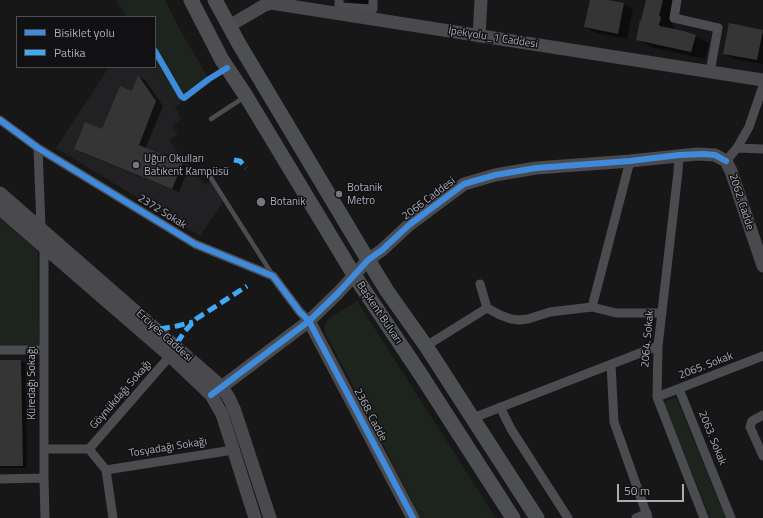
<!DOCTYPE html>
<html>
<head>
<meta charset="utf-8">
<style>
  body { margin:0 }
  #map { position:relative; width:763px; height:518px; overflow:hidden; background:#171717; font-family:"Titillium Web",sans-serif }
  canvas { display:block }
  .legend { position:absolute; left:16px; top:16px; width:140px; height:52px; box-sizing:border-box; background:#111113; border:1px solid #4d4f55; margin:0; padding:5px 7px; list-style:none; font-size:12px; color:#a8adb8 }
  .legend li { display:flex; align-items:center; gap:8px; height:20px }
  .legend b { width:20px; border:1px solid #4d4f55 }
  .scale { position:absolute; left:617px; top:484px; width:67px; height:18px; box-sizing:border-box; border:2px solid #a8adb8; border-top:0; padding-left:5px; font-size:12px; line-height:14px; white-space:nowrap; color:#a8adb8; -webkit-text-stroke:3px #111113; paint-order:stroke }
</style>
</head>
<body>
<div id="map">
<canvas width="763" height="518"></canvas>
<ul class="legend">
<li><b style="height:5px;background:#408adc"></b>Bisiklet yolu</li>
<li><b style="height:5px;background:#3fa9f5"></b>Patika</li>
</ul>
<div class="scale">50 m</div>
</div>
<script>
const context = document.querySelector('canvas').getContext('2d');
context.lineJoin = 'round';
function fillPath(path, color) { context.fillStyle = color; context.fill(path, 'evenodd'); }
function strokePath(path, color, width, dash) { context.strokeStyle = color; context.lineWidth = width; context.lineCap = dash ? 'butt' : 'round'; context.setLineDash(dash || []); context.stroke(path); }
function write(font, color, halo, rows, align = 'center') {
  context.font = font + ' "Titillium Web",sans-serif'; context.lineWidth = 3; context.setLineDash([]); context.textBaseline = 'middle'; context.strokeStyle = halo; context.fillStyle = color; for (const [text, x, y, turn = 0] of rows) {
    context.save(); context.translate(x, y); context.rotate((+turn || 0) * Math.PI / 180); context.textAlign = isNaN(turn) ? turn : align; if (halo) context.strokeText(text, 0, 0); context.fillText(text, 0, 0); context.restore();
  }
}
const built = new Path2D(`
  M109,67h45l27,52 -9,7 6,8 -9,7 36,44 6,-4 12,21 -23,34 -144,-88z`);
const green = new Path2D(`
  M116,0h49l16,32 30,50 -36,25 -21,-40 1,-50h-28z
  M0,219l38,31 1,95h-39z
  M357,301l139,217h-75l-95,-184 -2,-7 3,-7z
  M676,397l50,121h-16l-47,-116z`);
const shadow = new Path2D(`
  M348,0h27v7l-17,-1z
  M591,0h13l20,4 9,5 -6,30 -33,-7 -9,-5z
  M646,0h34l-8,25 2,1 -1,4 22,6 14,7 -4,16 -54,-12 -13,-8 9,-38z
  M730,24l33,7v33l-30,-5 -9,-6z
  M139,77l6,3 18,26 -18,43 44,18 -10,25 -97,-39 -6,-4 27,-19 29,-37z
  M0,361h21l4,2 2,105h-24l-3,-1z`);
const building = new Path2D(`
  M590,0h19l15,3 -6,31 -34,-7z
  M646,0h17l-4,16 2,1 -2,8 1,1 24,5 12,4 -5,17 -55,-12 4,-20 1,1z
  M729,23l34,7 -6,30 -34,-6z
  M138,75l18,26 -17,44 44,18 -11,26 -98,-40 11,-27 17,7 18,-43 12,5z
  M0,360h21l2,106h-23z`);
const lane = new Path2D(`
  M211,119l32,-21
  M209,175l63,99`);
const street = new Path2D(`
  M339,0v7l34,2v-9
  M677,0l-3,18 44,10 -8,44
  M0,120l38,28 157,96 78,32 27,36 9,9
  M38,148l3,80
  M737,148l26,1
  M679,155l-1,17 -20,174 -1,51 47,121
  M726,161l11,-13 12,-21 14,-41
  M44,247v231l1,40
  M480,284l7,24
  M592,307l38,-146
  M426,346l61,-38 13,7 11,4 8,1 9,-1 22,-7 42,-5 24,6h46
  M0,350h44
  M611,364l3,58 34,96
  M679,389l52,129
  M657,397l106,-41
  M500,407l11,22 57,89
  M763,415l-11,6 -2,6 13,29
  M473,418l185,-72
  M44,449h45l17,21 7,48
  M89,449l81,-93
  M106,470l127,-20
  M0,479l44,-1
  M636,518l11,-5`);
const secondary = new Path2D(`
  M229,26l36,-21 6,-2 492,77
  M479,36l2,-36
  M0,193l222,194 8,13 5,11 35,107
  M0,209l170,147 41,39 11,19 33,104
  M309,321l104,197
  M211,395l98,-74 29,-28 30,-33 14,-10 27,-25 55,-41 31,-9 41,-7 94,-7 67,-7 18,1 11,6 5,10 32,95`);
const primary = new Path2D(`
  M191,0l31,60 24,36 108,179 67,100 92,143
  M215,0l24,44 120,201 28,46 39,55 111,172`);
const quiet = new Path2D(`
  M234,160l6,1 6,7
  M160,329l17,-3 16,-4
  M177,343l8,-12 11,-12 51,-33`);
const cycleway = new Path2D(`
  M155,51l26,45 3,2 25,-19 18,-11
  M0,120l38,28 157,96 78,32 27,36 9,9 104,197
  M211,395l98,-74 29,-28 30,-33 14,-10 27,-25 55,-41 31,-9 41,-7 94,-7 49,-6 25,-1 11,1 11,6`);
const markers = [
  [136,165,4,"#757880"],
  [339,194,4,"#757880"],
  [261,202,5,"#757880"]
];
const streetNames = [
  ["İpekyolu_1 Caddesi",493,38,9],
  ["2066 Caddesi",429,199,-37],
  ["2062. Cadde",741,202,72],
  ["2372 Sokak",162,212,32],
  ["Başkent Bulvarı",379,313,56],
  ["Erciyes Caddesi",164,336,42],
  ["2064. Sokak",648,339,-85],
  ["2065. Sokak",706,366,-21],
  ["Küredağı Sokağı",32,383,-90],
  ["Göynükdağı Sokağı",121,395,-49],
  ["2368. Cadde",370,415,62],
  ["2063. Sokak",712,438,68],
  ["Tosyadağı Sokağı",168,448,-9]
];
const poiNames = [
  ["Uğur Okulları",144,159],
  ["Batıkent Kampüsü",144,172],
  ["Botanik",347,188],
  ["Metro",347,201],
  ["Botanik",270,202]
];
fillPath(built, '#212123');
fillPath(green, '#1d241e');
fillPath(shadow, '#0007');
fillPath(building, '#353536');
strokePath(lane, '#4b4c50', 4.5);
strokePath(street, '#4b4c50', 9);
strokePath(secondary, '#4a4a4e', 13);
strokePath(primary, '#4d4f52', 15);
strokePath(quiet, '#3fa9f5', 5, [10, 5]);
strokePath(cycleway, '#408adc', 6);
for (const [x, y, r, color] of markers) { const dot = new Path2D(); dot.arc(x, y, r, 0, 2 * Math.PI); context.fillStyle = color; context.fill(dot); strokePath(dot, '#111113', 1.5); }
write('11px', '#a8adb8', '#111113', streetNames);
write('11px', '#a8adb8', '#111113', poiNames, 'left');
</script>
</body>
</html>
